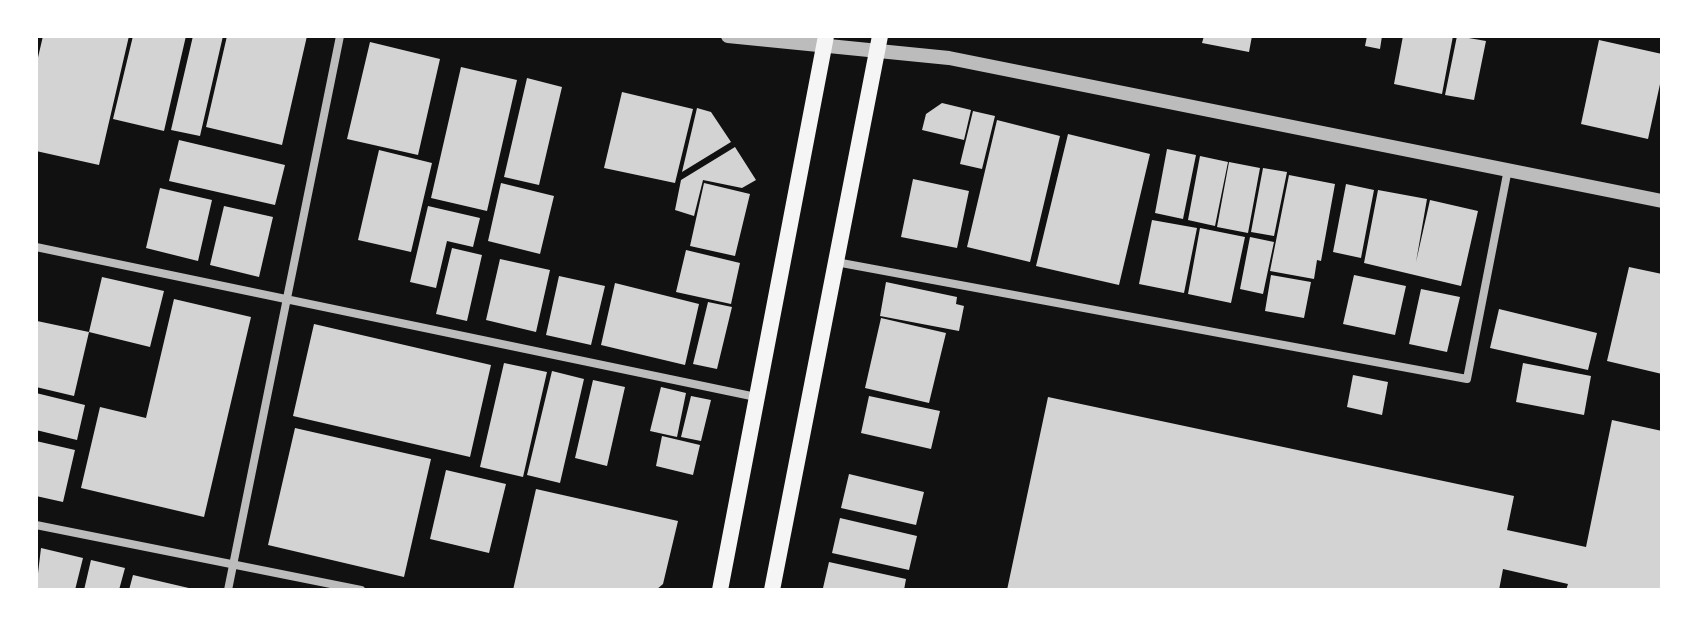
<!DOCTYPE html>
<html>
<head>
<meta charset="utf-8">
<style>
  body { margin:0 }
  #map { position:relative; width:1698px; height:626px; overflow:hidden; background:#111; font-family:"Public Sans",sans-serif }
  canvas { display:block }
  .frame { position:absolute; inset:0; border:38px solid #fff; pointer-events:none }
</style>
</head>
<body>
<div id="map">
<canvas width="1698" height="626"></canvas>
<div class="frame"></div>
</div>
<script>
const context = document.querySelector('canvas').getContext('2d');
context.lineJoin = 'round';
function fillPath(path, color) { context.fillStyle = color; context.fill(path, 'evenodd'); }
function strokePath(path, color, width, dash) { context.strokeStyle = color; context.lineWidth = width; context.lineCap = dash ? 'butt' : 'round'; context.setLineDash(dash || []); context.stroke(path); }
const building = new Path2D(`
  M43,36h86l-30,129 -63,-14v-85z
  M133,36h53l-22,95 -51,-12z
  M193,36h30l-23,100 -29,-6z
  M227,36h80l-25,109 -76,-18z
  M1204,36h48l-3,16 -47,-9z
  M1367,36h15l-2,13 -15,-3z
  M1403,36h50l-11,58 -48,-10z
  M1457,36l29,5 -12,59 -29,-5z
  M1599,40l63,14v21l-14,64 -67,-15z
  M370,42l70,17 -22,96 -71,-16z
  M461,67l56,13 -30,131 -56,-13z
  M527,78l35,9 -23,98 -35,-8z
  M622,92l71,17 -18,74 -71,-15z
  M942,103l29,7 -7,30 -42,-10 4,-16z
  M697,108l14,4 20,30 -49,30z
  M973,111l22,5 -13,53 -22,-5z
  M997,120l63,16 -30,126 -63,-15z
  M1068,134l82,20 -31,131 -83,-19z
  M179,140l106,25 -10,40 -106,-24z
  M735,147l21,33 -14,8 -39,-8 -9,36 -19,-6 6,-30z
  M1167,149l29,6 -13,64 -28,-6z
  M379,150l53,13 -21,89 -53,-12z
  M1200,156l28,6 -13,64 -27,-6z
  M1229,162l31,6 -12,65 -31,-6z
  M1263,168l24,4 -13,64 -23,-4z
  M1289,175l46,9 -14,77 -4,-1 -3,19 -44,-8z
  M913,179l56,12 -12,57 -56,-11z
  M501,183l53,13 -14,58 -52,-13z
  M704,183l46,11 -15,62 -45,-10z
  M1346,184l28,6 -13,68 -28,-6z
  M160,188l52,12 -14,61 -52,-13z
  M1378,190l49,9 -11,63 14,-62 48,11 -17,75 -97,-23z
  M224,206l49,11 -14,60 -49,-12z
  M428,206l52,12 -7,29 -26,-6 -11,47 -26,-6z
  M1152,220l45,8 -13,65 -45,-9z
  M1200,228l45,9 -14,66 -43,-9z
  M1250,237l24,5 -11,52 -23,-5z
  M452,248l30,7 -15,66 -31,-7z
  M686,250l54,13 -9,41 -55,-12z
  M500,259l50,11 -14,62 -50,-12z
  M1629,267l33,7v100l-55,-13z
  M1271,275l40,7 -7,36 -39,-7z
  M1354,275l52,11 -11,49 -52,-11z
  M559,276l46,10 -14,59 -45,-10z
  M102,277l62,14 -14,56 -61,-15z
  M886,282l71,15 -1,7 8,2 -5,25 -79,-15z
  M615,283l84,21 -14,61 -84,-20z
  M1421,289l39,8 -13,55 -38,-8z
  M174,299l77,18 -47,200 -123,-29 19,-81 46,11z
  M708,302l24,5 -15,62 -24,-5z
  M1499,309l98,24 -9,37 -98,-22z
  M881,318l65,15 -17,70 -64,-15z
  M37,321l52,11 -15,64 -38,-9z
  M314,324l177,41 -21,92 -177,-41z
  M504,363l43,9 -24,105 -43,-10z
  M1523,363l68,13 -7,39 -68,-13z
  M552,371l32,8 -24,104 -33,-8z
  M1353,375l35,7 -6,33 -35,-8z
  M593,380l32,7 -18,79 -32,-8z
  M661,387l25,6 -9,44 -27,-6z
  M36,393l49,12 -8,35 -41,-10z
  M691,396l20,4 -10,41 -20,-4z
  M869,396l71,15 -9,38 -70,-16z
  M1048,397l466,99 -7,34 79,17 26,-127 50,11v159h-96l2,-6 -65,-15 -4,21h-492z
  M295,428l136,31 -27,118 -136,-32z
  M662,436l38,9 -7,30 -37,-9z
  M36,441l39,9 -12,52 -27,-6z
  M446,470l60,14 -17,69 -59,-14z
  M849,474l75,18 -8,33 -75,-17z
  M536,489l142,32 -15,63 -7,6h-143z
  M840,518l77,18 -8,34 -77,-17z
  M41,548l42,10 -8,32h-39z
  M91,560l34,8 -6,22h-35z
  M829,562l77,17 -2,11 -81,-2z
  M133,575l60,14v1h-64z`);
const minor = new Path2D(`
  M36,247l720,150
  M836,262l631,117 41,-210
  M36,525l325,65
  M228,590l112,-554`);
const tertiary = new Path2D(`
  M728,36l221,22 713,143`);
const secondary = new Path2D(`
  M720,590l106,-554
  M772,590l108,-554`);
fillPath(building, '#d3d3d3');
strokePath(minor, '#bcbcbc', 8);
strokePath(tertiary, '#bcbcbc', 14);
strokePath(secondary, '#f5f5f5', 16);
</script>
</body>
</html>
